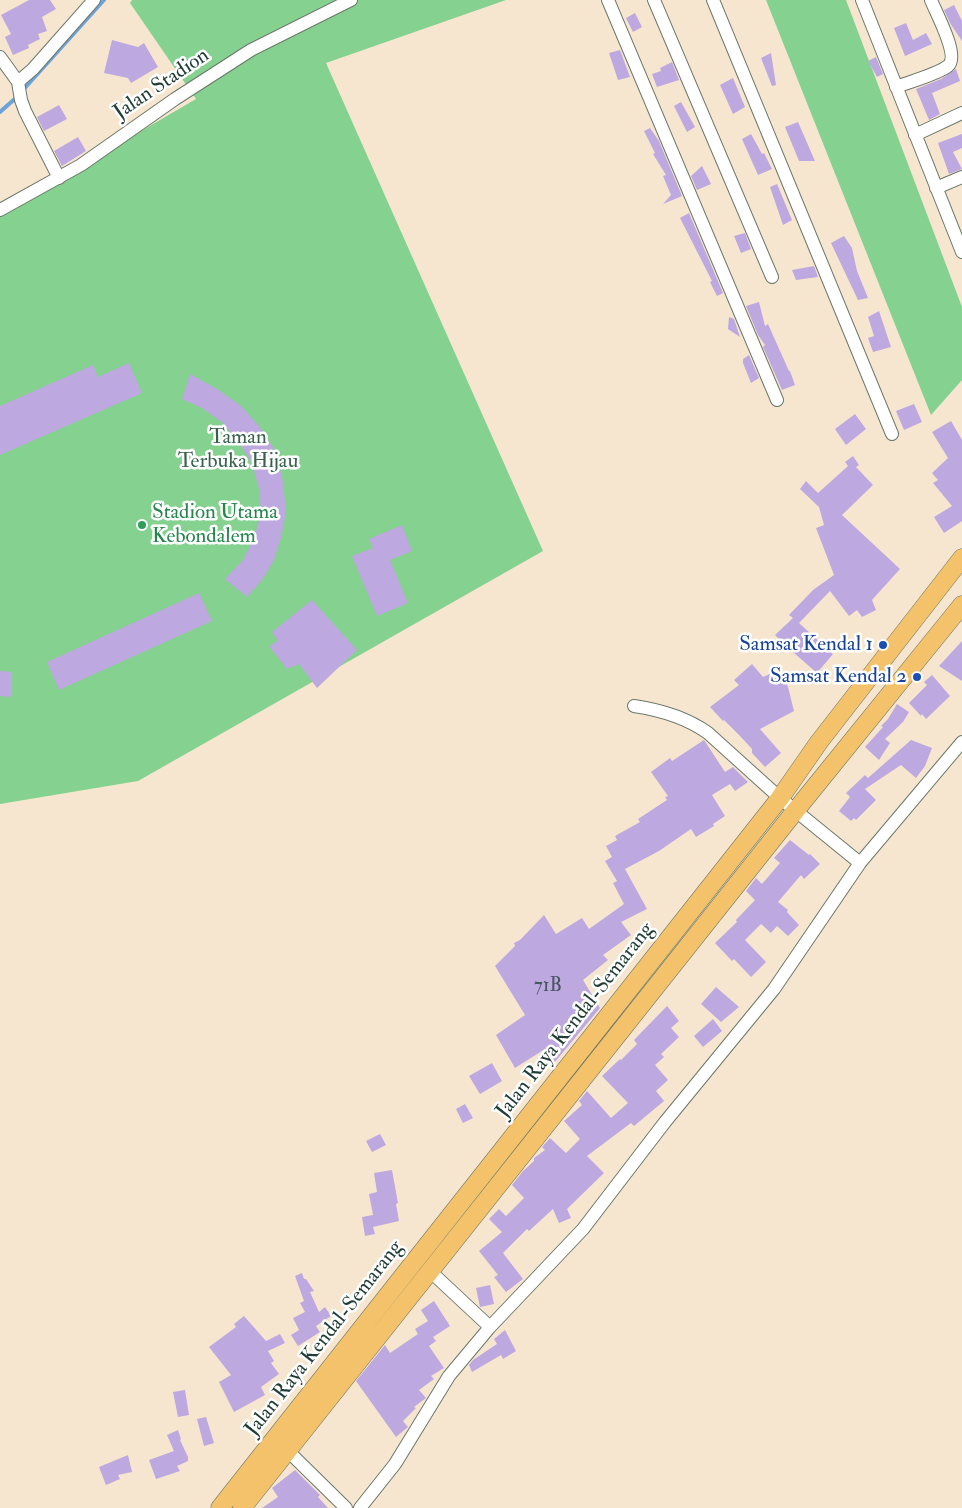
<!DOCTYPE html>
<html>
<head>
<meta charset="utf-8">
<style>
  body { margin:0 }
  canvas { display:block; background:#f6e6cf }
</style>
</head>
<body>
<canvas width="962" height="1508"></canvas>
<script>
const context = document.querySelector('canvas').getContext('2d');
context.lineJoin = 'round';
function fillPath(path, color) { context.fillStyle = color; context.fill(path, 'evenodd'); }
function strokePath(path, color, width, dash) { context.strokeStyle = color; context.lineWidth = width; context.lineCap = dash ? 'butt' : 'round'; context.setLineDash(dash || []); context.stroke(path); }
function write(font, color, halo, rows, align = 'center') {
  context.font = font + ' "IM FELL Double Pica",serif'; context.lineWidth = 5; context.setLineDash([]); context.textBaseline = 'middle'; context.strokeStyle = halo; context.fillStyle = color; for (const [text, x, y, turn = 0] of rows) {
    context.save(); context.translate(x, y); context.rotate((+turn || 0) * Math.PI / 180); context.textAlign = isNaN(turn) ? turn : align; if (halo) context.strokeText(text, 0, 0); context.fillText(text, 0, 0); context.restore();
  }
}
const green = new Path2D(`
  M132,0h374l-180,63 217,488 -405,230 -138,23v-591l196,-114 -66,-96z
  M766,0h80l116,307v73l-31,35z`);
const stream = new Path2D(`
  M23,90l81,-90
  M0,112l17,-15`);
const building = new Path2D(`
  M29,0h21l6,9 -14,8 5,14 -9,3 2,5 -12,6 1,3 -16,7 -8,-18 6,-3 -10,-19z
  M954,5l8,16v20l-12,-18 -6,-13z
  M635,13l7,14 -9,5 -7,-14z
  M906,23l7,17 13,-7 6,11 -27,12 -11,-28z
  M112,40l26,7 6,-4 14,24 -27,16 -3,-5 -24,-5z
  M620,50l10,27 -12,3 -9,-27z
  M771,53l5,32 -4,1 -11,-28z
  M876,57l7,17 -6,3 -9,-16z
  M672,62l7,18 -22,7 -5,-13 9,-3 -1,-3z
  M956,69l4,12 -28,12 8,21 -11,6 -13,-31 25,-10z
  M733,78l12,29 -12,7 -13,-29z
  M681,102l14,25 -8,5 -13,-26z
  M59,105l8,14 -23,12 -7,-14z
  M798,122l17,39h-16l-14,-34z
  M650,128l9,13 23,55 -19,8 8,-9 -8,-19 3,-1 -13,-21 2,-1 -11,-22z
  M751,134l11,20 2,-1 8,16 -14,6 -16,-36z
  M962,134v14l-9,4 9,17 -13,5 -11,-31z
  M78,137l8,14 -24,15 -8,-15z
  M702,166l9,18 -14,6 -6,-14z
  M777,184l15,36 -9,5 -13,-38z
  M689,213l34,80 -6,3 -7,-14 2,-1 -32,-63z
  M745,233l6,16 -10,4 -7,-17z
  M844,236l8,12 5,23 11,27 -10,2 -27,-57z
  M814,266l4,11 -22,3 -4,-10z
  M759,302l6,24 3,-2 21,47h1l5,14 -13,5 -19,-43 2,-2 -7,-10 -12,-29z
  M879,311l12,36 -18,5 -5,-14 6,-2 -6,-19z
  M729,317l5,2 6,18 -12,-8z
  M749,355l10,23 -8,5 -8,-20v-4z
  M129,363l13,30 -142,62v-49l93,-41 5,12z
  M190,374l27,15 24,17 18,20 17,26 7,30 3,30 -5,26 -7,22 -12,20 -15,17 -22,-18 18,-19 11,-22 7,-25 -2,-24 -7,-26 -14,-22 -15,-18 -21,-15 -20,-9z
  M914,404l8,18 -18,8 -8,-19z
  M855,414l11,15 -20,16 -11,-16z
  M951,421l11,19v81l-18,12 -10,-16 18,-11 -19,-23 5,-3 -6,-7 16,-15 -16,-26z
  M853,456l6,9 -3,2 17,18 -31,30 58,54 -28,31 4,10 -14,7 -5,-7 -8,6 -19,-25 -31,32 34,31 -16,19 -31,-27 -11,-11 18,-17 -4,-3 24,-25 21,-15 -18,-47 8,-3 -5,-18 -19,-18 6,-8 12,12 30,-27 -3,-4z
  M402,525l10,26 -22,9 18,43 -31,13 -25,-60 21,-8 -4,-9z
  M199,593l13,28 -153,69 -12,-28z
  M312,600l45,50 -40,38 -18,-24 -12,5 -18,-23 9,-5 -6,-9z
  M962,641v40l-23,-15z
  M752,664l11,13 16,-7 9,17 6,24 -34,18 21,24 -16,14 -13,-14v-4l-12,-13 -16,-16 -1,1 -13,-14 29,-22 -5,-5z
  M0,671l12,1v25l-12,-1z
  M932,675l18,21 -24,23 -4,-5 -1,2 -12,-13 18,-18 -3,-3z
  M897,704l12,8 -6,10 -18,17 5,4 -11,17 -14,-13 18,-20 -2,-1 7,-7z
  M704,740l21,32 8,-5 15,15 -13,9 -5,-7 -18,11 13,21 -12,8 1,2 -18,11 -5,-8 -32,22 -34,18 22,40 -26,13 10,13 -28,20 5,5 -25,20 17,28 -46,55 -9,-14 -30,19 -19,-33 29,-20 -30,-49 20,-20 -1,-3 6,-3 24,-25 12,19 26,-16 7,11 35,-25 -11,-21 4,-2 -12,-20 7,-4 -6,-11 11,-6 -2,-4 25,-14 -2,-3 29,-19 -2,-3 3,-1 -17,-24 19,-14 2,3z
  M911,740l21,8 -7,18 -9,12 -15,-13 -36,24 11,11 -20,20 -2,-2 -3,3 -12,-10 11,-14 -4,-4 19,-18 3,3z
  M790,840l19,15 1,-1 10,10 -16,15 -3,-4 -23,27 10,8 -1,2 12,13 -11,11 -11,-10 -6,7 -10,-9 -16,16 21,22 -15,15 -17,-18 -2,2 -17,-18 22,-21 -1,-2 19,-20 -9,-9 10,-13 6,6 18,-21 -6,-5z
  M716,987l23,20 -18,15 -20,-18z
  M667,1006l12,15 -8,7 8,9 -18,17 3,3 -9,8 13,15 -12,11 8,10 -30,25 -3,-3 -44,33 17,17 -37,36 4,9 -12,5 -6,-14 -24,22 -2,-2 -24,24 20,26 -17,13 -12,-15 4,-2 -19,-24 23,-19 -13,-13 10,-10 7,7 18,-18 -12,-13 11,-14 11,-10v-3l11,-8 -3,-3 8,-9 16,15 14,-14 -16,-18 18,-16 -3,-4 8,-10 24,27 17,-15 -26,-27 18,-17 1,1 16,-16 -3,-4z
  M713,1019l9,12 -19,16 -9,-11z
  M492,1063l10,18 -22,13 -11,-18z
  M465,1104l8,14 -10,5 -7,-14z
  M380,1134l6,11 -14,7 -6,-11z
  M392,1170l6,33 -2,1 3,17 -26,6 2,7 -10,2 -3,-19 11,-2 -4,-21 8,-2 -3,-19z
  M302,1273l2,6h2l8,12 -4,1 9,20 6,-5 6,9 -15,10 4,6 -22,14 -7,-11 8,-5 -6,-12 12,-6 -5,-9 4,-2 -9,-25z
  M490,1285l4,19 -14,3 -4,-19z
  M434,1301l16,25 -17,11 3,4 -7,5 15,22 -13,8 3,3 -15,11 7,8 -12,9 2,1 -13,13 5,6 -12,10 -40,-56 29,-36 5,8 28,-19 -3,-5 13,-8 -7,-11z
  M244,1316l22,25 14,-7 5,9 -17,8 6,10 -3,2 8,11 -18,13 4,8 -31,17 -15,-30 12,-7 -22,-28 27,-20 -2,-3z
  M505,1330l11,21 -13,8 -2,-4 -29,17 -3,-7 4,-5 24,-16 -3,-5z
  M185,1390l4,25 -11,2 -5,-25z
  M206,1417l8,26 -10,3 -7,-27z
  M178,1430l3,9 -1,1 8,17v4l-11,5 3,5 -24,8 -7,-19 25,-9 -7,-16z
  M128,1455l4,17 -14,3 2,4 -14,6 -7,-18z
  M295,1470l25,25 -2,2 10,11h-66l16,-11 -6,-9z`);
const minor = new Path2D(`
  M608,0l169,400
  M654,0l118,277
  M713,0l179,434
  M862,0l100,252
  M0,57l18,25 3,18 4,11 34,67
  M18,82l15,-13 61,-69
  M896,87c13,-5 42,-13 52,-21 12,-10 -12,-53 -17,-66
  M915,135l47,-22
  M936,188l26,-11
  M0,210l81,-45 94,-66 76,-49 100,-50
  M634,706c27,4 53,12 74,27l72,65 80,65
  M430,1271l60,56
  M288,1451l58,57
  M360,1508l35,-44 54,-88 41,-49 93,-98 82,-107 109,-133 86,-126 102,-121`);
const highway = new Path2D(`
  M220,1508l560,-710 39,-56 143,-184
  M242,1508l554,-698 166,-205`);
const markers = [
  [142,525,5,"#2e9e5b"],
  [883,645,5,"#1a4fb4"],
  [917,677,5,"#1a4fb4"]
];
const numberNames = [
  ["71B",548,987]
];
const streetNames = [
  ["Jalan Stadion",162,85,-34],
  ["Jalan Raya Kendal-Semarang",576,1021,-52],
  ["Jalan Raya Kendal-Semarang",325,1339,-52]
];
const parkNames = [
  ["Taman",238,438],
  ["Terbuka Hijau",238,462]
];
const leisureNames = [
  ["Stadion Utama",152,513],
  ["Kebondalem",152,537]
];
const transitNames = [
  ["Samsat Kendal 1",873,645],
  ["Samsat Kendal 2",907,677]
];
fillPath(green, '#85d18f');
strokePath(stream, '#6da2da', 4);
fillPath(building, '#bda8e0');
strokePath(minor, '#6a786a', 14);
strokePath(highway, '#6a786a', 19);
strokePath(minor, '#fff', 12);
strokePath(highway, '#f3c26a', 18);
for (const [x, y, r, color] of markers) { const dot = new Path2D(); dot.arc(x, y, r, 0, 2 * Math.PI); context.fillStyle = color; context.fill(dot); strokePath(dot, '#fff', 2); }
write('19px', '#46585f', null, numberNames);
write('21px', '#1f3d34', '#fff', streetNames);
write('21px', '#38624b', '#fff', parkNames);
write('21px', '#27864d', '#fff', leisureNames, 'left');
write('21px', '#164399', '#fff', transitNames, 'right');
</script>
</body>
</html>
